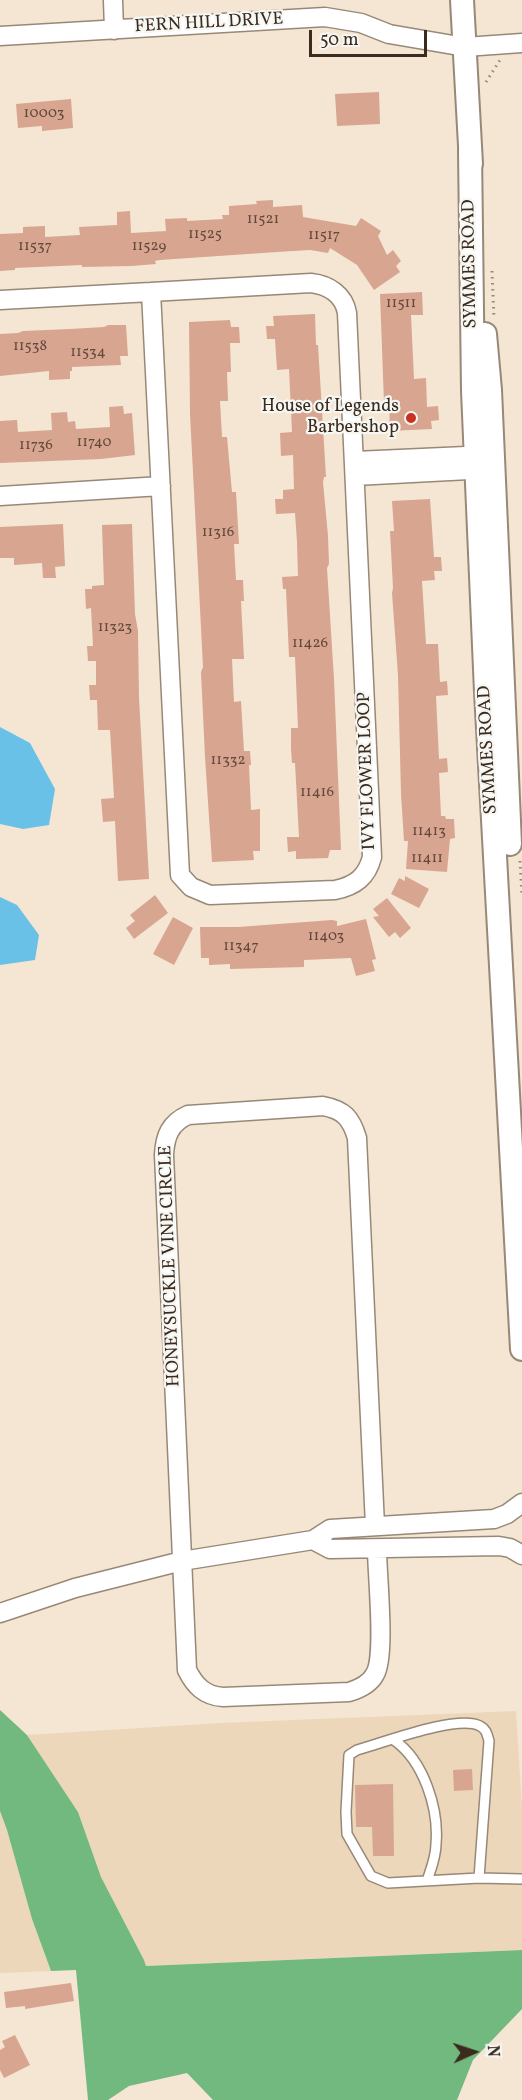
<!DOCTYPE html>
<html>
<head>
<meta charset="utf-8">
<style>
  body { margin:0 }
  #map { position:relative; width:522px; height:2100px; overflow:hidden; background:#f4e6d2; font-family:Vollkorn,serif }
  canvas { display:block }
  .north { position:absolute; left:444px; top:2022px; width:60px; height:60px; -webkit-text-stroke:4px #f6f6f2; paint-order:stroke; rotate:87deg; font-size:16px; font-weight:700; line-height:24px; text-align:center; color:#3b2a1e }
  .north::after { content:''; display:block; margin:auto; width:21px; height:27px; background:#3b2a1e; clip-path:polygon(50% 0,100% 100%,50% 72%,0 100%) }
  .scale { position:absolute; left:309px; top:30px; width:118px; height:27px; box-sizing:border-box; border:3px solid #3b2a1e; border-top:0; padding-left:8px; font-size:18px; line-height:21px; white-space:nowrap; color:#3b2a1e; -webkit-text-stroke:4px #f6f6f2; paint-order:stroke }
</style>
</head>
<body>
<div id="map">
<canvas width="522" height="2100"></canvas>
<div class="north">N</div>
<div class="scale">50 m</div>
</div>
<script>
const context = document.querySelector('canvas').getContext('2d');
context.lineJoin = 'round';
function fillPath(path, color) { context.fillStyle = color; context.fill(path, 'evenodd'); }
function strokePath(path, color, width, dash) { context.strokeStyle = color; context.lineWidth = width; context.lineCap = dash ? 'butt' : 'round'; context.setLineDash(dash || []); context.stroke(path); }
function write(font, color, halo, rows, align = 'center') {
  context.font = font + ' Vollkorn,serif'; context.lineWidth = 4.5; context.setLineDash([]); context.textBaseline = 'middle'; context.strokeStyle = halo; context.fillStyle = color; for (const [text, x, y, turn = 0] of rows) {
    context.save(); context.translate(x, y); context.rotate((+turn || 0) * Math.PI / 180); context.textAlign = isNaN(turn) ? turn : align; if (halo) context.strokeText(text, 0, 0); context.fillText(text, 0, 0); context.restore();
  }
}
const built = new Path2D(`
  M516,1711l6,97v142l-377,16 -1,-6 -43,-83 -23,-65 -51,-77 194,-12z
  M0,1811l7,19 25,89 19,52 -51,2z`);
const forest = new Path2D(`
  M0,1710l27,25 51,77 23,65 43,83 2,6 376,-16v59l-49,51 -16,40h-244l-26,-27 -58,13 -21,14h-20l-12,-130 -25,1 -19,-52 -25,-89 -7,-19z`);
const water = new Path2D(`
  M0,727l30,16 25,46 -6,36 -26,4 -23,-5z
  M0,897l17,8 22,30 -4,25 -35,5z`);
const building = new Path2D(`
  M379,92l1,32 -43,2 -2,-32z
  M71,99l2,29 -31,3v-5l-24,2 -2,-24z
  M273,200v7l29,-2 1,12 53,9 5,-8 20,13 -3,5 9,19 6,-5 8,11 -5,5 4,6 -26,18 -17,-25 -27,-17 -2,5 -18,-3 -33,2 -117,8 -5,1 1,3 -24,2 -50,1v-2l-67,3v2l-15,1v-37l23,-1v-6l22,-1v11l35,-2 -1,-8 38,-2v-13l13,-1 1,22 35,-2 -1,-12 22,-1v3l36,-2 -1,-4h7v-9l28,-2 -1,-3z
  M422,292l1,23h-12l3,64 12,-1 1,29 11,-1 1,14 -8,1 1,8 -42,2 -1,-29 -5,1 -4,-109z
  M315,314l1,31h2l8,132h-2l-1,5 5,54 1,28 -2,4 7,111 7,171h-11l-2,8 -32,1v-8l-8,1 -1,-15h12l-4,-74h-3l-1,-14v-21h7l-3,-71h-6l-3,-68h-3l-1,-12 16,-1 -1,-34 -2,-29 -19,1 -1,-15h8v-9l11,-1 -1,-34 -12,1 -1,-23 12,-1 -3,-63 -12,1 -2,-31h-8l-1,-13h8l-1,-10z
  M230,320l1,7h8l1,16h-10l1,29h-4l1,29h-8l2,36h5l5,55h4l3,52h-5l2,36h7l1,21h-3l3,58h-12l2,43 7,-1 3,50h6l1,14h-2l2,45 9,-1v42h-7l1,9 -42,2 -7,-105 -4,-85 2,-5 -13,-253 -1,-92z
  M108,325h18l2,31h-8l1,9 -49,2v4h-2v8l-21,1v-9l-49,5v-42l18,-1 5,-2 47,-2 34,-2z
  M123,406l1,8 8,-1 3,42 -34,4 -101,4v-42l17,-1 1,12 34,-2 -1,-17 16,-1 1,10 7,-1 1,8 34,-2 -1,-20z
  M430,499l4,58h7l1,14h-8l1,9 -13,1 4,63h12l2,38 7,-1 1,14 -12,1 3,63 8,-1 1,14 -9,1 2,43h4l1,3h8l1,19 -5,1 -3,33 -41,-3 2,-28h-4l-3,-47 -3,-119 -6,-82 1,-5 -3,-57h4l-2,-30z
  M63,524l2,42 -10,1 1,11h-13l-1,-15 -28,2v-7h-14v-31z
  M132,524l3,90 3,17 1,67 10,181 -31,2 -3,-60 -12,1 -2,-23 13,-1 -4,-68h-12l-1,-30h-7l-1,-15h7v-24h-8l-1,-15h6l-2,-38 -5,1 -1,-20h7v-3l12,-1 -2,-60z
  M405,876l24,13 -10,19 -28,-14 8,-16 6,3z
  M155,895l13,18 -34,26 -8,-11 9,-7 -5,-6z
  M387,898l24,30 -11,10 -5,-6 -6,5 -16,-20 6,-1 -6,-7z
  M173,917l20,11 -19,37 -21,-11z
  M366,919l10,40 -4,1 3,11 -19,5 -5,-18 -47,2v7l-74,2v-5l-21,1v-7h-8l-1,-31h38l94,-7 5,1v5z
  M472,1769l1,21 -19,1 -1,-21z
  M393,1784l1,72h-21l-1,-29h-16l-1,-42z
  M71,1983l3,18 -49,8v-3l-19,2 -2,-16z
  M15,2035l15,30 -26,13 -4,-8v-20l5,-3 -3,-6z`);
const path = new Path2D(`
  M486,82l14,-22
  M492,271l2,48
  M520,861l2,34`);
const service = new Path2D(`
  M394,1740c30,21 45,69 42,104 0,13 -5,25 -9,37
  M479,1878l10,-137c-2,-7 -3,-12 -9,-15 -23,-12 -97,17 -123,24l-8,5 -3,57 1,22 24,42 17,7 91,-5 43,1`);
const minor = new Path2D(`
  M113,0l1,30
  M0,36l325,-19 36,6 28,11 76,13 57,-4
  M311,283c18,2 33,12 36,30l25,544c-5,20 -17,29 -37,33l-125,5 -19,-8 -11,-12 -29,-583z
  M0,300l151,-8
  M355,461l133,-6
  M355,476l133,-7
  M0,496l161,-10
  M375,1526l-18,-388c-6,-20 -13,-28 -34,-32l-135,9c-18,8 -23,21 -24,40l23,515c8,16 18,26 36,27l126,-5c10,-3 21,-8 26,-18 11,-18 2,-100 2,-125
  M313,1540l17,9 169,-3 11,2 12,7
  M0,1613l75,-25 107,-27 131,-21 17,-11 164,-10 13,-5 15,-11`);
const tertiary = new Path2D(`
  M462,0l9,164
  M470,150l3,241 13,301 36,657
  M485,334l5,56 20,454`);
const markers = [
  [411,418,6,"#c8321e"]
];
const numberNames = [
  ["10003",44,114],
  ["11521",263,220],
  ["11525",205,235],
  ["11517",324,236],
  ["11537",35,247],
  ["11529",149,247],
  ["11511",401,304],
  ["11538",30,347],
  ["11534",88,353],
  ["11740",94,443],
  ["11736",36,446],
  ["11316",218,533],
  ["11323",115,628],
  ["11426",310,644],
  ["11332",228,761],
  ["11416",317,793],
  ["11413",429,832],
  ["11411",427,859],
  ["11403",326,937],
  ["11347",241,947]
];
const streetNames = [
  ["FERN HILL DRIVE",209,24,-3],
  ["SYMMES ROAD",471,264,-91],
  ["SYMMES ROAD",489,750,-93],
  ["IVY FLOWER LOOP",368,771,-92],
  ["HONEYSUCKLE VINE CIRCLE",171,1266,-92]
];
const poiNames = [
  ["House of Legends",399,408],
  ["Barbershop",399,429]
];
fillPath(built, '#edd7bb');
fillPath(forest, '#72b97f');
fillPath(water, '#6ac1e7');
fillPath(building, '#d8a591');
strokePath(service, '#988878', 12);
strokePath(minor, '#988878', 21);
strokePath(tertiary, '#988878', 26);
strokePath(path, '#988878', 3, [1.5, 4.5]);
strokePath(service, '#fff', 9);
strokePath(minor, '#fff', 18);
strokePath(tertiary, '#fff', 22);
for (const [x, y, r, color] of markers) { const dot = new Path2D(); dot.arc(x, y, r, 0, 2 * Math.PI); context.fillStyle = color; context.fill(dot); strokePath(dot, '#f6f6f2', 2); }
write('15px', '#62493b', null, numberNames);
write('18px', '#3b2a1e', '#f6f6f2', streetNames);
write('18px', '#3b2a1e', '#f6f6f2', poiNames, 'right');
</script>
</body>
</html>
